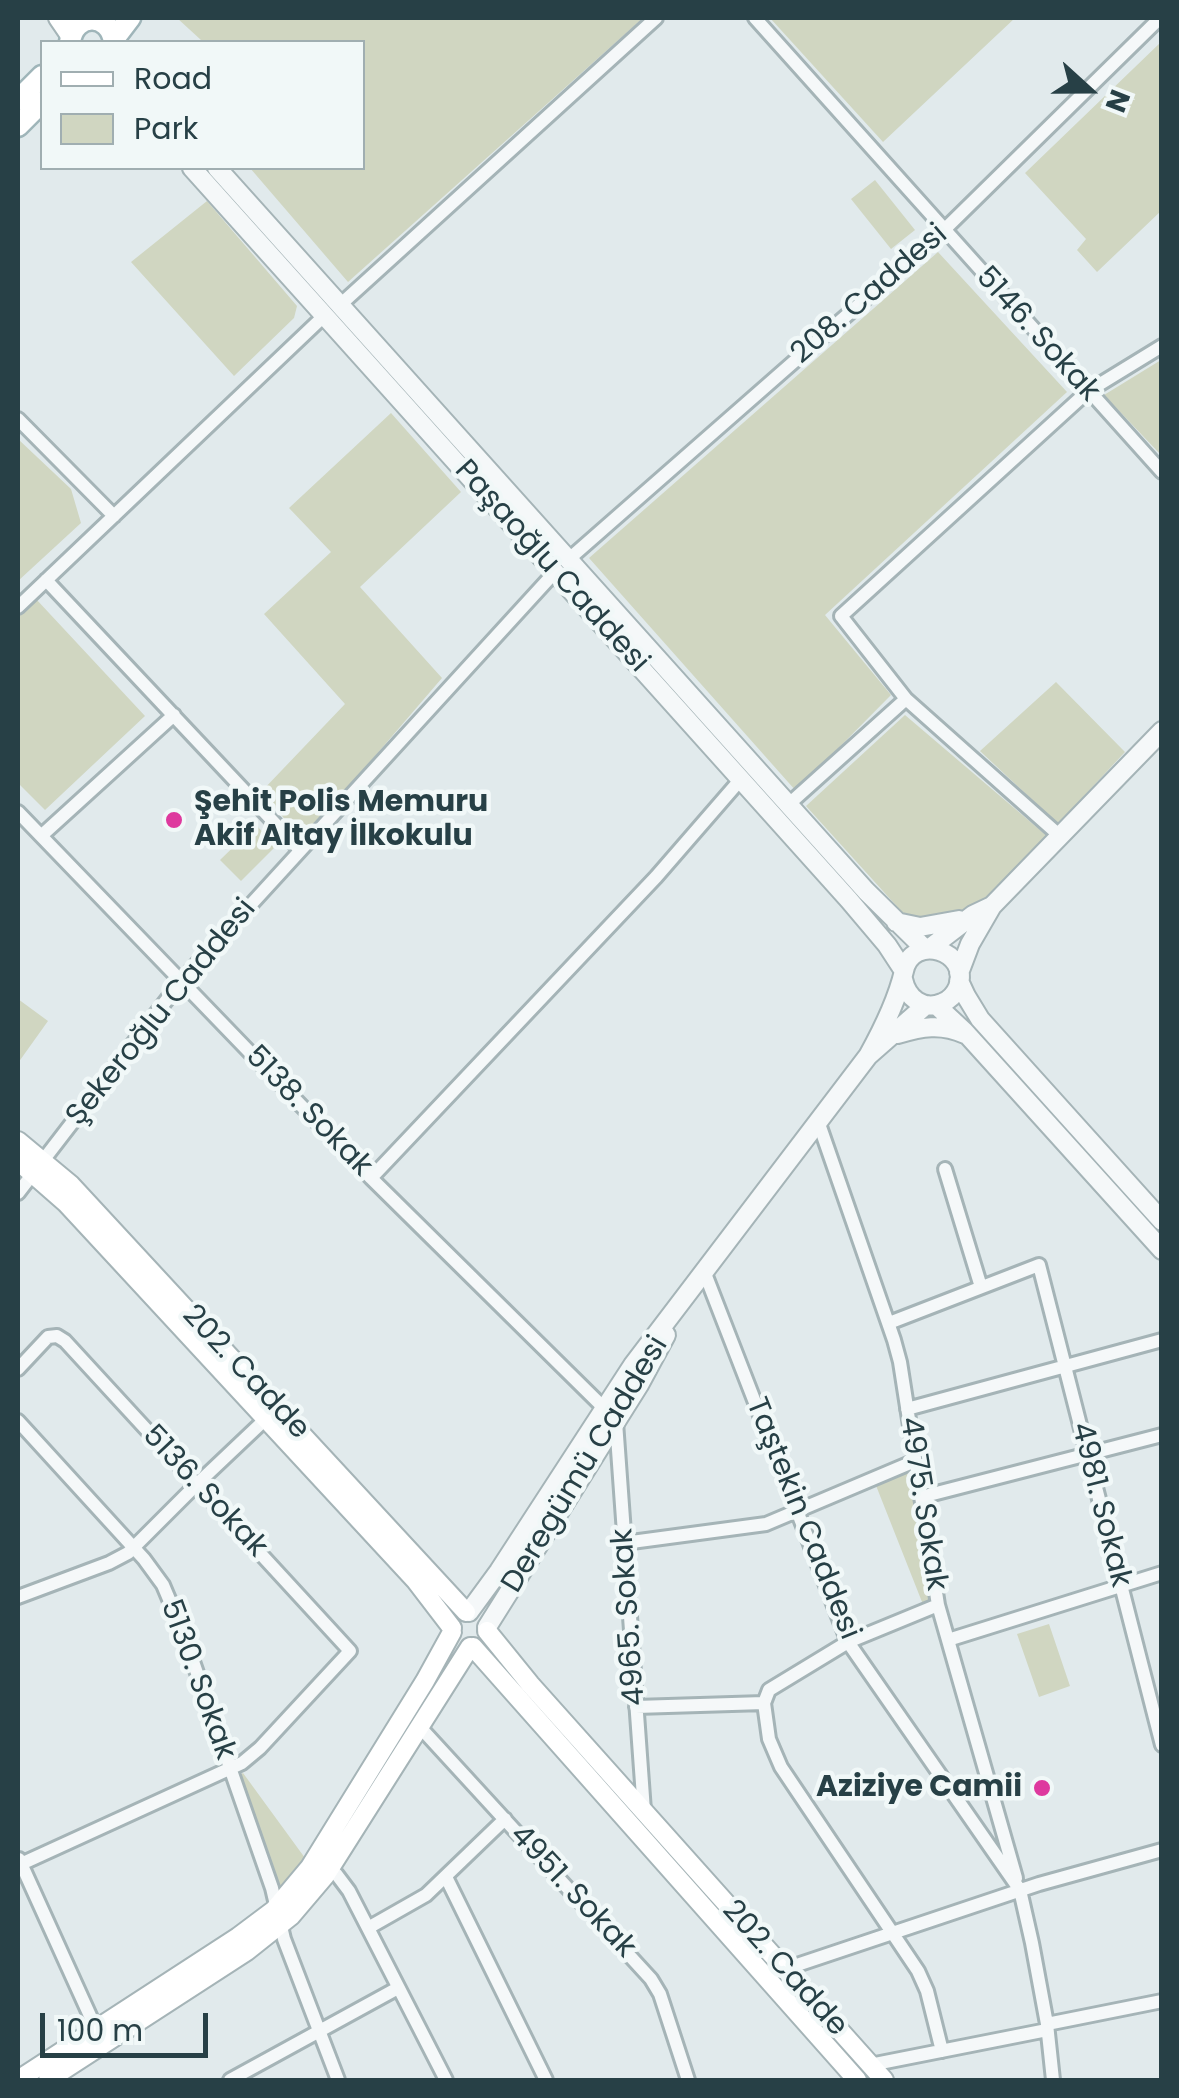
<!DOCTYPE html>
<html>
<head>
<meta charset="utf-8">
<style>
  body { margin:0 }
  #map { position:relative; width:1179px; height:2098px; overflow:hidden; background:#e1eaec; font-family:Poppins,sans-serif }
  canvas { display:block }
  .frame { position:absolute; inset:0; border:20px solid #274046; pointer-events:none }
  .legend { position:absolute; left:40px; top:40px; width:325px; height:130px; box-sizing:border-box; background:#f1f8f8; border:2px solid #a0aeb1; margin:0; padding:12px 18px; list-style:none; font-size:30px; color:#274046 }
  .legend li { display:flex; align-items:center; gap:20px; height:50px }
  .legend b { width:50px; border:2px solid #a0aeb1 }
  .north { position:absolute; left:1039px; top:40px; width:100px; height:100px; -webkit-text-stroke:8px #f1f8f8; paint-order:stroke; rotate:111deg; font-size:28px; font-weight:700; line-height:40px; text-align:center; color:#274046 }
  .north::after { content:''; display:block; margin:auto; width:35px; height:45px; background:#274046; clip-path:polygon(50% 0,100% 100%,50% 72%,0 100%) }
  .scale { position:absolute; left:40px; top:2013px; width:168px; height:45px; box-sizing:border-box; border:5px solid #274046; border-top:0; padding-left:12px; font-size:30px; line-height:35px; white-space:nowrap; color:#274046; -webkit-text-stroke:8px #f1f8f8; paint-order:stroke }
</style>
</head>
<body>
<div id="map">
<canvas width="1179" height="2098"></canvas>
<div class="frame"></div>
<ul class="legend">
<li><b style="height:12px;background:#fff"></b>Road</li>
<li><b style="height:28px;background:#d0d6c1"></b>Park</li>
</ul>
<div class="north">N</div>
<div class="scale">100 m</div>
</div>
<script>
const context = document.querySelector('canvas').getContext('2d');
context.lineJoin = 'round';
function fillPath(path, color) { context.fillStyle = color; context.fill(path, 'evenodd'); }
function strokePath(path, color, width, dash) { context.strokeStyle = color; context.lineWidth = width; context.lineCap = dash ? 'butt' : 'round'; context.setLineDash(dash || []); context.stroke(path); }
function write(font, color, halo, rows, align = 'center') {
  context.font = font + ' Poppins,sans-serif'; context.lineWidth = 9; context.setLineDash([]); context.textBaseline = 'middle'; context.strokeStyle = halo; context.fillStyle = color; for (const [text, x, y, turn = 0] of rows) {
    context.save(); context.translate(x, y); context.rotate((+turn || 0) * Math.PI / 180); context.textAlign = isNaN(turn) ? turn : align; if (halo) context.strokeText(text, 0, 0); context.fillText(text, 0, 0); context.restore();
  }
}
const green = new Path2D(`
  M177,18h466l-295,264 -98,-114h112v-126h-163l2,-2z
  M770,18h245l-132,124z
  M1161,42v169l-64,61 -20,-22 9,-11 -61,-66z
  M875,180l40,50 -24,19 -40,-50z
  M207,201l90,105 -3,12 -60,58 -103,-114z
  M938,252l129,140 -242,223 66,80 -95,96 -207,-233z
  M1161,360v95l-57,-60z
  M391,413l70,79 -101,95 82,91 -139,162 -42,-48 84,-88 -81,-90 67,-62 -42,-44z
  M18,439l53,50 10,34 -63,58z
  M36,599l109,117 -100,94 -27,-27v-167z
  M1056,682l69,70 -67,72 -78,-73z
  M905,715l142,121 -63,65 -48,21h-25l-105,-116z
  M256,825l20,21 -35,35 -21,-21z
  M18,999l30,22 -30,42z
  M909,1468l26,136 -11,3 -49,-124z
  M1049,1624l21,62 -31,11 -22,-63z
  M243,1773l62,85 -17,26 -8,5 -43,-112z`);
const minor = new Path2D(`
  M755,18l407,454
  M340,305l316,-287
  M18,419l96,97
  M569,559l375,-329 216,-212
  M46,580l254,270
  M18,607l307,-292
  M789,804l117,-105
  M18,812l353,366 233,230
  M41,836l133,-121
  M1060,836l-154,-137 -65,-83 246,-224 75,-46
  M818,1121l76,219 6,22 38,243 78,273
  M945,1169l36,118
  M371,1178l285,-301 85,-98
  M18,1193l164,-213 373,-408
  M704,1271l144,371 172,248 12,53 15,81 6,56
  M889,1323l150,-58 123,480
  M18,1369l30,-32 9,-1 8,5 285,310 -90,97 -18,15 -221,101
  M907,1409l255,-69
  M18,1421l126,138 19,26 19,45 90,258 12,51 54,141
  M616,1422l28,389
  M921,1497l241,-62
  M624,1543l142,-19 149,-63
  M18,1597l91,-34 19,-10 69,-69 75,-71
  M948,1640l214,-67
  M764,1703l5,36 12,28 137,204 9,20 15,60
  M636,1707l128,-4 5,-13 79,-48 90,-37
  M419,1726l232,253 9,15 28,86
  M19,1859l77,170
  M326,1865l11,10 12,16 97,189
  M446,1877l100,203
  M368,1928l58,-33 79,-76
  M785,1969l254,-85 123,-34
  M1047,2024l115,-23
  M870,2065l177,-35
  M230,2080l168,-92`);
const tertiary = new Path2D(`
  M192,168l657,732 38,45 17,26
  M217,168l649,723 59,58
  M992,906l170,-175
  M896,922l24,5 39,-7
  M930,948l43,-33 19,-9 -22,38 -11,29
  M903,979c4,19 20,32 39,24 8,-3 13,-9 16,-16 13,-37 -46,-54 -54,-16 -7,30 -21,58 -36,85l58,-51
  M959,981l7,15 14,23 182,202
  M936,1005l28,26 198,219
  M898,1034c23,-7 43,-11 67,0
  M469,1612l30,-41 134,-206 235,-309
  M487,1627l152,-242 27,-50`);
const secondary = new Path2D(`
  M58,18l13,19
  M18,1141l53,44 395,427
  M18,1161l48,42 350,378 36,47
  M487,1631l43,53 354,396
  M473,1647l384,433
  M18,2080l220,-143 36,-27 36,-43 115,-186 27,-49
  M48,2080l199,-129 44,-35 34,-40 145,-229`);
const primary = new Path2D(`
  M114,39l16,-21
  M70,42c4,-30 40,-30 44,0
  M18,100l24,-24
  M18,126l24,-24`);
const markers = [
  [174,820,10,"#de399e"],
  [1042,1788,10,"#de399e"]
];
const streetNames = [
  ["208. Caddesi",870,295,-41],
  ["5146. Sokak",1037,335,48],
  ["Paşaoğlu Caddesi",551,567,48],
  ["Şekeroğlu Caddesi",162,1013,-51],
  ["5138. Sokak",308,1112,46],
  ["202. Cadde",245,1373,47],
  ["Deregümü Caddesi",586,1465,-59],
  ["5136. Sokak",204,1492,47],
  ["4975. Sokak",922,1504,81],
  ["4981. Sokak",1100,1505,76],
  ["Taştekin Caddesi",802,1519,68],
  ["4965. Sokak",630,1617,-94],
  ["5130. Sokak",197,1680,70],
  ["4951. Sokak",572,1892,47],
  ["202. Cadde",784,1969,48]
];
const poiNames = [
  ["Şehit Polis Memuru",194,803],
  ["Akif Altay İlkokulu",194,837],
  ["Aziziye Camii",1022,1788,"right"]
];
fillPath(green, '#d0d6c1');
strokePath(minor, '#a5b4b7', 18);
strokePath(tertiary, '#a5b4b7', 22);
strokePath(secondary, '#a5b4b7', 22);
strokePath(primary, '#9fb5b9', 25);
strokePath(minor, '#f5f8f9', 12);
strokePath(tertiary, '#f5f8f9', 18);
strokePath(secondary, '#fff', 18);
strokePath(primary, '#fff', 20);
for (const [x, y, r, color] of markers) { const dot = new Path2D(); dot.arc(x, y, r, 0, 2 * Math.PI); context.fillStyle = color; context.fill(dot); strokePath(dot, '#f1f8f8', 4); }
write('30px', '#274046', '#f1f8f8', streetNames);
write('bold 30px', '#274046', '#f1f8f8', poiNames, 'left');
</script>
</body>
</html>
